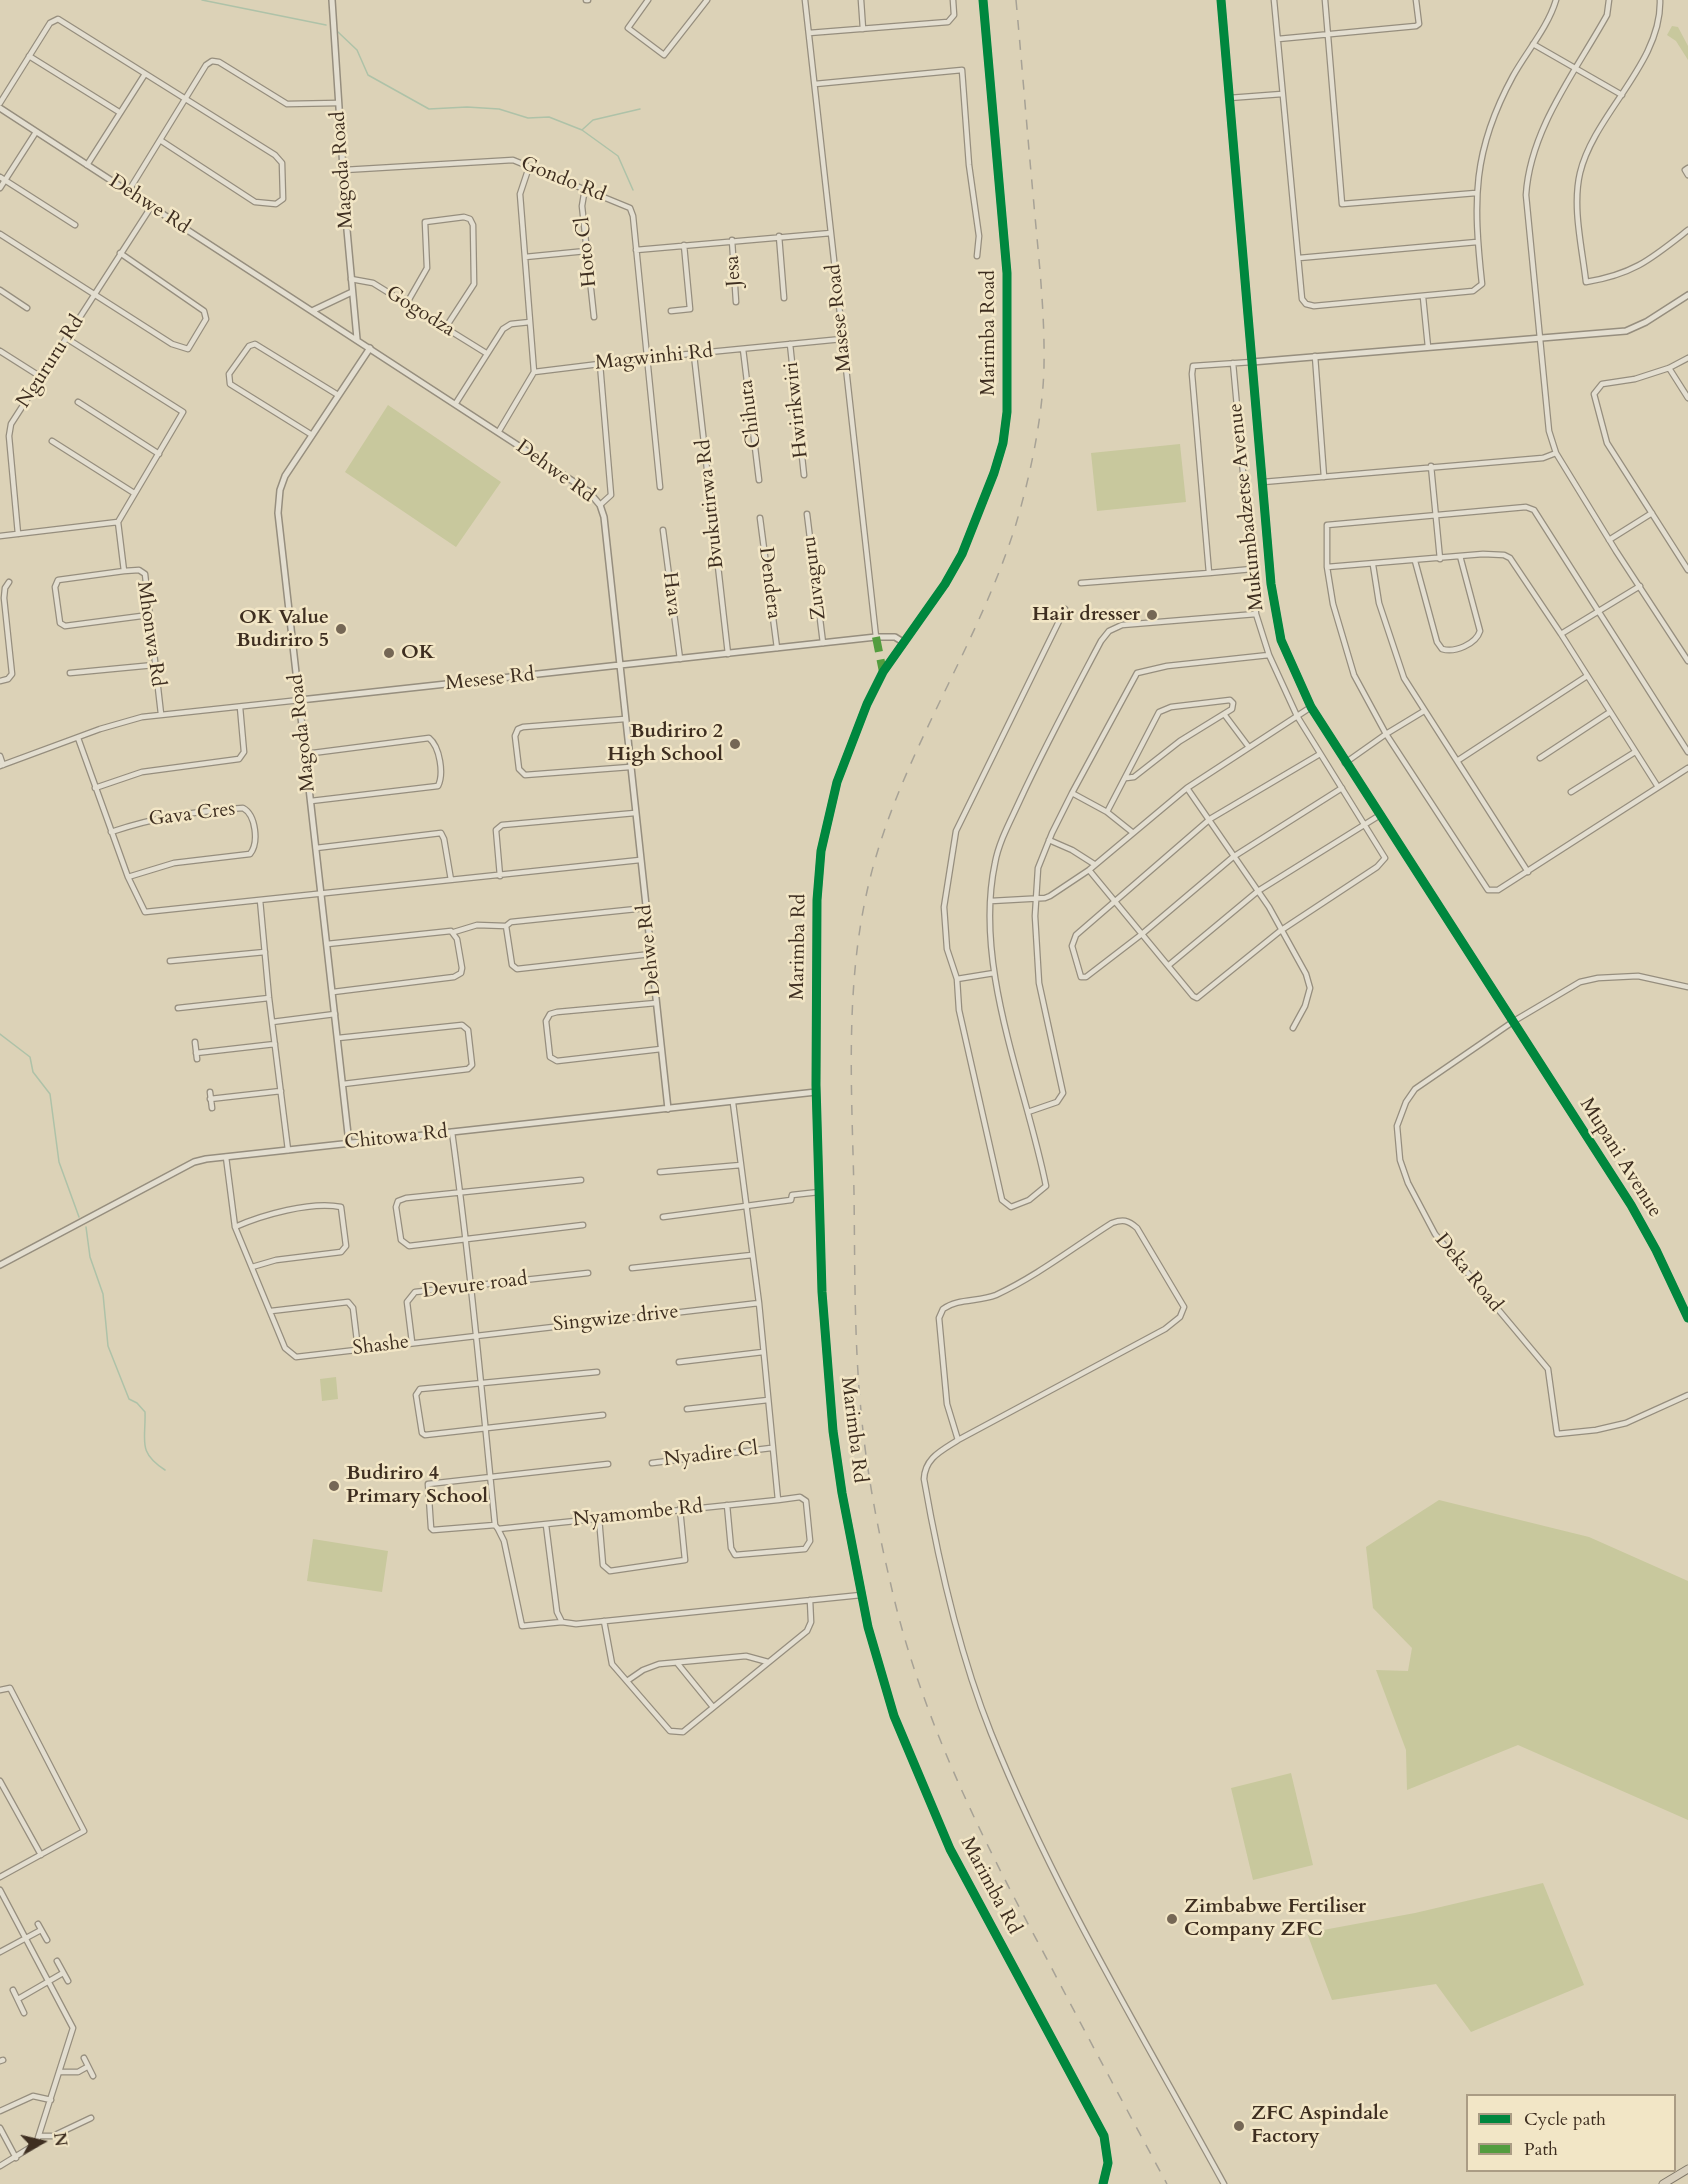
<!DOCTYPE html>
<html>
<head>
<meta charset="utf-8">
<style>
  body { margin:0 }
  #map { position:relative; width:1688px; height:2184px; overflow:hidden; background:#dcd2b7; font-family:Cardo,serif }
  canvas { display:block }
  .legend { position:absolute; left:1466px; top:2094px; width:210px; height:78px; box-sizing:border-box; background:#f2e6c6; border:2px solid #aa9c84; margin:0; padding:8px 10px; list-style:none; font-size:18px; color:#3e2e20 }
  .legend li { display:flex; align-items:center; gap:12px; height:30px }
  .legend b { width:30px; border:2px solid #aa9c84 }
  .north { position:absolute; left:12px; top:2112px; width:60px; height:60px; -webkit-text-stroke:4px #f2e6c6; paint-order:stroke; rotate:82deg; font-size:16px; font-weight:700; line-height:24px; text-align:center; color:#3e2e20 }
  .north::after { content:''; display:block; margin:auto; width:21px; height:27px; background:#3e2e20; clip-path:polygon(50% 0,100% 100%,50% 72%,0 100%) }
</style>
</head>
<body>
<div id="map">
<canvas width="1688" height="2184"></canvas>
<ul class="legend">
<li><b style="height:8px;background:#00873e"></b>Cycle path</li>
<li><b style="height:8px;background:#539d3f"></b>Path</li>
</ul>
<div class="north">N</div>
</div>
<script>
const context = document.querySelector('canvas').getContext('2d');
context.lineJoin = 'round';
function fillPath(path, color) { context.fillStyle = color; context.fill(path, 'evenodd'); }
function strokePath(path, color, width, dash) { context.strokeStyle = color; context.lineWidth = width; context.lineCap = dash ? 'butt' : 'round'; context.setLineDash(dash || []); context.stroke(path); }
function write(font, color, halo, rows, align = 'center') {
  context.font = font + ' Cardo,serif'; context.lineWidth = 5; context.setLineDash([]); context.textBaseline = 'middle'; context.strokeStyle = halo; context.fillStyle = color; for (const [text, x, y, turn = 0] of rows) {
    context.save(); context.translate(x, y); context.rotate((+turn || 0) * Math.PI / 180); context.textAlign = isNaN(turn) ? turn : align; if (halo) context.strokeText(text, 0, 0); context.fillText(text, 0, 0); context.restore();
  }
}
const green = new Path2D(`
  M1672,26l6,1 10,19v14l-12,-19 -9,-6z
  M388,405l113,77 -45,65 -111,-75z
  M1180,444l6,58 -89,9 -6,-58z
  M336,1377l2,22 -16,2 -2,-22z
  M1439,1500l150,37 99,44v239l-170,-75 -111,45 -1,-40 -30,-80 32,1 4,-23 -39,-40 -7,-61z
  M313,1539l75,12 -6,41 -75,-11z
  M1291,1773l22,92 -60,15 -22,-92z
  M1543,1883l41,102 -113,47 -35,-48 -104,16 -25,-67 108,-20z`);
const stream = new Path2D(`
  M202,0l124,25
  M338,32l19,18 11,25 61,34 38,-2 32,2 29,9 21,-1 33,13 36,26 15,34
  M583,129l10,-9 47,-11
  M0,1034l30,23 3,15 17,22 9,68 20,55
  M86,1227l4,30 13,37 5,52 21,53 8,4 8,9c1,29 -8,40 20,58`);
const minor = new Path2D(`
  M586,0h2
  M648,0l-20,28 36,27 43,-55
  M805,0l71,637
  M861,0l2,29
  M1274,0l28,299 4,5 8,2 159,-15 9,-7c-9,-83 -10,-133 31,-208 14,-25 35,-49 43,-76
  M1325,0l17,204 134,-11
  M1609,0l-2,15c-31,56 -77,114 -81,180l23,236 7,22 60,98 72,110
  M1660,0c2,63 -66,114 -80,173 -8,34 2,74 6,109 48,-8 65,-23 102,-52
  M809,33l139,-11 6,-7 -1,-15
  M1278,39l138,-13 3,-2 -3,-24
  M1533,44l89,51
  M29,56l90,56
  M815,84l147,-14 7,95 10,71 -2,20
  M1229,98l53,-4
  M0,103l50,-80 8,-4 217,136 7,8 1,36 -7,5 -21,-2 -95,-62
  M87,165l58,-91
  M529,167l-9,27 14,178
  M1688,168l-3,2 3,5
  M344,170l169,-10 117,48 3,8 27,271
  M0,177l75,48
  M0,188l36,-56
  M585,188l-3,18 12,111
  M128,192l78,-127 6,-4 7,1 68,42 51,-1
  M0,234l172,110 16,5 18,-30 -2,-8 -84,-58
  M779,236l5,62
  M732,240l4,62
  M636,250l195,-17
  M525,257l61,-6
  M1299,258l178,-16
  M351,279l22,4 113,70
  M0,290l27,18
  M1423,297l5,50
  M407,303l20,-35 -2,-46 39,-5 6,2 3,6 1,59 -28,43
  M671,311l19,-2 -6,-64
  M66,338l117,74 -65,110 6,49 15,-1 6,4 16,140
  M790,344l14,131
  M743,349l16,131
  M0,351l41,26
  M694,355l34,299
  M1315,356l9,121
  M1688,358l-19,10 -34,11 -33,5 -8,10 13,49 81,127
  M1252,362l-59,4 -1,8 17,199 43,-4
  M600,364l11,131 -11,10
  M1669,368l19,30
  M78,402l81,52
  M456,403l47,-74 8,-5 19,-2
  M499,431l35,-59 114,-14 194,-19
  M312,435l-82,-51 -1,-10 20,-28 6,-2 83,51
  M52,441l82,52
  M1431,466l9,93
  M1263,482l280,-24 13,-5
  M807,514l16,129
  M760,518l17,130
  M663,530l17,129
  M18,534l-9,-98 2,-12 140,-217
  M0,536l118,-14
  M1609,540l43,-27
  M1415,561l22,81 5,7c13,4 34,-5 38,-18l-20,-75
  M1373,565l6,38 25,75 124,194
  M1327,567l156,-13 21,1 6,3 51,76
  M124,571l-66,9 -3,7 5,36 5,3 84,-11
  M1081,583l128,-10
  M1640,586l-79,48 97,153
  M1065,609l-109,222 -12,76 3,42 10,30 2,31 43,190 9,7 18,-7 17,-14c-20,-101 -73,-219 -51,-323 4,-22 16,-43 25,-63 25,-54 53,-106 81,-159l8,-10 13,-6 134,-11
  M70,673l84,-8
  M0,681l8,-2 4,-5 -8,-76 1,-10 4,-6
  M1224,714l24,32
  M625,719l-102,8 -5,2 -3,7 4,33 6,6 105,-8
  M78,738l50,139 17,35 495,-52
  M1688,752l-154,-242 -8,-3 -199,18v42l6,37 21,71 32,59 102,156h10l190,-122
  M305,754l124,-16c11,9 15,36 9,48l-127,15
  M1320,754l-110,65 -134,116 -4,11 9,31h5l56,-43 91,-77 109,-69
  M0,756l3,9
  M1540,758l70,-46
  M1457,761l130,-85
  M1345,763l41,-29 38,-23
  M0,766l100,-37 42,-12 158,-17
  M95,788l47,-16 97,-13 5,-7 -4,-45
  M1187,788l82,119 37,67 4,14 -5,18 -12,22
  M1571,792l64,-40
  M1072,793l35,19 25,20
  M1107,812l52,-100 12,-5 59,-7 3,3 -1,6 -52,32 -46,36 -8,1
  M111,832c48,-16 82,-20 132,-24 13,7 16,35 7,46l-76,9 -46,14
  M1049,840l23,10 22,14
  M316,848l125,-15 3,6 7,41
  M1089,870l104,126 4,2 83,-67 97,-64 8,-9 -88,-142 -28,-61 -13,-41 -23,-251
  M500,876l-4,-46 6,-5 133,-12
  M260,900l9,98 19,152
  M991,901l54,-3 5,-2 39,-26 98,-82 124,-81
  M646,908l-135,14 -5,4 6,39 5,4 134,-15
  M454,932l23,-7 29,1
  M327,944l124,-13 6,8 5,29 -1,5 -7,4 -121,15
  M170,961l95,-9
  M1169,965l89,-74 122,-76
  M957,979l37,-6
  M1688,987l-50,-11 -40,2 -18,4 -66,39 -99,68 -9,13 -9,24 3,34 8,23 27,51 113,135 9,65 39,-4 30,-7 62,-28
  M656,1003l-99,9 -7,2 -4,7 4,36 7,4 104,-12
  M178,1008l91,-10
  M272,1022l63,-8
  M338,1038l124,-13 6,5 4,35 -4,4 -125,15
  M195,1042l2,17
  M196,1053l79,-9
  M210,1092l2,16
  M210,1099l71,-8
  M1028,1112l29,-10 6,-9 -24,-110 -4,-67 3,-48 14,-35 20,-40 65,-120 30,-7 102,-11
  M452,1132c18,131 30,262 43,393l3,4 280,-29 -19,-197 -26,-200
  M226,1157l9,70 50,121 11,9 463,-54
  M660,1172l81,-7
  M581,1180l-175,18 -8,3 -2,6 5,33 8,6 174,-21
  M663,1217l128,-17 1,-5 27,-3
  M235,1227c27,-12 76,-26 106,-20l5,39 -5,6 -65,8 -24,7
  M632,1268l120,-13
  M271,1311l77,-9 5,6 5,41
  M412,1342l-5,-40 8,-10 173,-19
  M679,1362l84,-10
  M597,1372l-177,17 -4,6 6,38 3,2 178,-20
  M687,1409l81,-9
  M958,1440l-11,-36 -8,-86 4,-9c15,-11 36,-7 53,-14 41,-19 78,-48 116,-72 11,-4 16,-3 25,5l47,79 -4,10 -15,12 -207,111c-17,11 -33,18 -34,39 15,86 35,174 67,254 63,157 152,303 233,451
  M652,1463l119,-15
  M727,1505l4,43 4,7 70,-6 5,-8 -4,-40 -6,-4 -22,3
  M599,1518l4,47 7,6 75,-11 -5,-51
  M495,1525l-62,5 -2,-2 -3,-44 180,-20
  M546,1525l11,87 5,10 14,2 285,-29
  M498,1529l6,12 18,85 40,-4
  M604,1621l8,43 58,67 13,1 124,-101 4,-9 -1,-22
  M678,1664l35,43
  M627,1681l16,-11 16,-6 87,-8 22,6
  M0,1690l10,-2 74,143 -84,46
  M0,1781l41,74
  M0,1890l73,138 -37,116 -36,22
  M38,1924l9,16
  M0,1952l41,-22
  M57,1961l11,20
  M13,1990l11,23
  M18,1999l45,-26
  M84,2058l9,18
  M0,2061l3,-1
  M59,2072h19l9,-5
  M0,2111l33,-15 18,4
  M0,2128l16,30
  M41,2136h12l38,-18`);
const tertiary = new Path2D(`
  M332,0l15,230 10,109
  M983,0l24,273v139l-4,31 -9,30 -32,81 -17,30 -62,88 -16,32 -30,78 -16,69 -4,49 -1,185 6,207 11,139 9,62 26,134 26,89 56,133 154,287 4,27 -5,21
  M1221,0l50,584 10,56 30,67 320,498 25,45 32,68
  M0,108l588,383 12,14 4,12 64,592
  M314,310l38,-18
  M1252,362l374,-31 20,-9 42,-27
  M300,700l576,-63h19l8,5
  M349,1143l-71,-630 2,-23 5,-14 85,-128
  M0,1265l194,-103 12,-3 610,-67`);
const primary = new Path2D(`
  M1663,2184l25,-15`);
const rail = new Path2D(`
  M1016,0c6,65 11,130 17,194 5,58 12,115 11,172 -1,50 -14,111 -28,158 -40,129 -122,239 -150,372 -21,97 -14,199 -12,297 1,73 0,146 7,218 5,57 16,115 29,170 30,136 92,258 158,380 39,75 79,149 119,223`);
const quiet = new Path2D(`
  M876,637l7,35`);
const cycleway = new Path2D(`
  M983,0l24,273v139l-4,31 -9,30 -32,81 -17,30 -62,88 -16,32 -30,78 -16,69 -4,49 -1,185 6,207 11,139 9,62 26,134 26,89 56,133 154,287 4,27 -5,21
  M1221,0l50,584 10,56 30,67 320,498 25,45 32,68`);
const markers = [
  [1152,615,6,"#756755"],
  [341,629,6,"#756755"],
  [389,653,6,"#756755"],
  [735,744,6,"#756755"],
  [334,1486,6,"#756755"],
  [1172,1919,6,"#756755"],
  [1239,2126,6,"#756755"]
];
const streetNames = [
  ["Magoda Road",343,170,-94],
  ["Gondo Rd",563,180,22],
  ["Dehwe Rd",149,205,33],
  ["Hoto Cl",587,252,-96],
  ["Jesa",734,271,-94],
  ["Gogodza",420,312,32],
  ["Masese Road",840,318,-96],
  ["Marimba Road",989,333,-90],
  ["Magwinhi Rd",654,358,-6],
  ["Ngururu Rd",51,362,-57],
  ["Hwirikwiri",797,410,-96],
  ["Chihuta",751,414,-97],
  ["Dehwe Rd",555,472,36],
  ["Bvukutirwa Rd",711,504,-96],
  ["Mukumbadzetse Avenue",1247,507,-96],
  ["Zuvaguru",815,578,-97],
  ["Dendera",769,583,83],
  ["Hava",671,594,83],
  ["Mhonwa Rd",150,634,82],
  ["Mesese Rd",490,680,-6],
  ["Magoda Road",303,733,-96],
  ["Gava Cres",192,815,-7],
  ["Marimba Rd",799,947,-89],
  ["Dehwe Rd",650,950,-96],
  ["Chitowa Rd",396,1138,-6],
  ["Mupani Avenue",1620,1158,58],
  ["Deka Road",1468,1273,51],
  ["Devure road",475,1286,-7],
  ["Singwize drive",616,1319,-6],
  ["Shashe",381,1346,-7],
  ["Marimba Rd",853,1430,83],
  ["Nyadire Cl",711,1455,-7],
  ["Nyamombe Rd",638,1514,-6],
  ["Marimba Rd",990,1886,62]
];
const poiNames = [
  ["Hair dresser",1140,615,"right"],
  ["OK Value",329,618,"right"],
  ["Budiriro 5",329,641,"right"],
  ["OK",401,653],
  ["Budiriro 2",723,732,"right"],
  ["High School",723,755,"right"],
  ["Budiriro 4",346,1474],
  ["Primary School",346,1497],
  ["Zimbabwe Fertiliser",1184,1907],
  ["Company ZFC",1184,1930],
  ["ZFC Aspindale",1251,2114],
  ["Factory",1251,2137]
];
fillPath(green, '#c8c89d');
strokePath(stream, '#aec2a8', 1.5);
strokePath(minor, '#968e7e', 7);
strokePath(tertiary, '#968e7e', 8);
strokePath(primary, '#807869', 9);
strokePath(minor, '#e3ded0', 4.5);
strokePath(tertiary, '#e3ded0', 5);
strokePath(primary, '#d7cebb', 7);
strokePath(rail, '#a7a296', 1.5, [10, 10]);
strokePath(quiet, '#539d3f', 8, [15, 8]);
strokePath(cycleway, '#00873e', 9);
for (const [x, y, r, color] of markers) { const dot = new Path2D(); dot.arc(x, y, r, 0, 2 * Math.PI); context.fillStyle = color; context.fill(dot); strokePath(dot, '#f2e6c6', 2); }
write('20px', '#3e2e20', '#f2e6c6', streetNames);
write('bold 20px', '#3e2e20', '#f2e6c6', poiNames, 'left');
</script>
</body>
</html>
